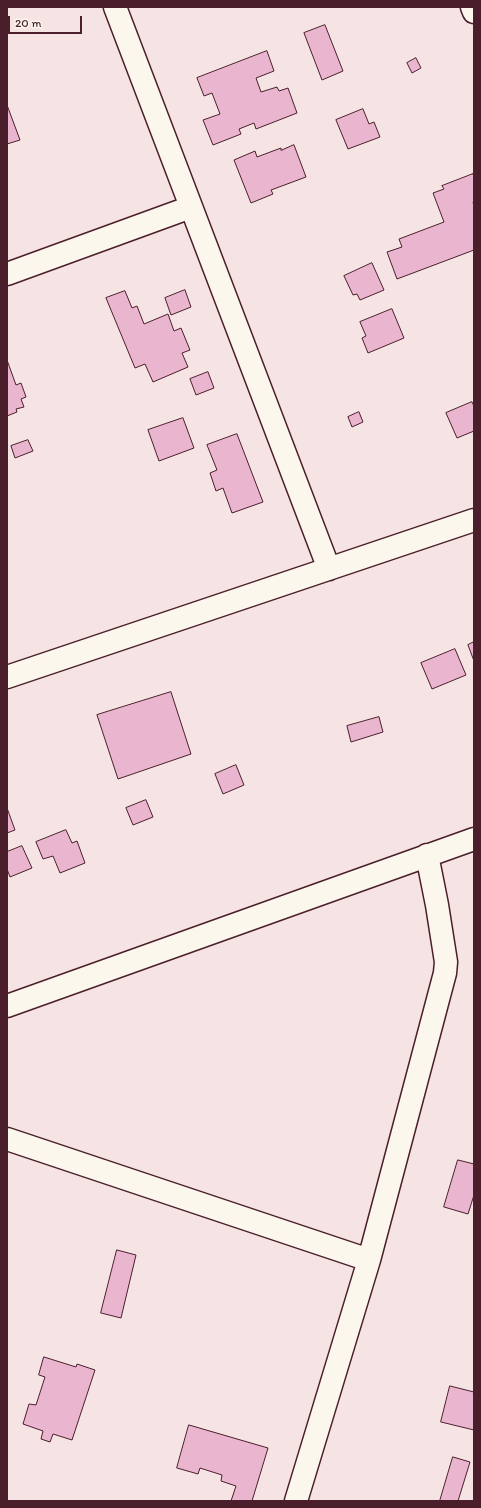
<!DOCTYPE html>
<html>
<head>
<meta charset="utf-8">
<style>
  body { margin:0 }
  #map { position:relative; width:481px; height:1508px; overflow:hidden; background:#f6e3e3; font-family:Itim,sans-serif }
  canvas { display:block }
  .frame { position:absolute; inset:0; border:8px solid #4a1f2b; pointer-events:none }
  .scale { position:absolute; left:8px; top:16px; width:74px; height:18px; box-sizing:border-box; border:2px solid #4a1f2b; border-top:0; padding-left:5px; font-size:12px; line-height:14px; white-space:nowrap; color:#4a1f2b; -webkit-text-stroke:3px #fbf7ec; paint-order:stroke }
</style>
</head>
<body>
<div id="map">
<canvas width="481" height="1508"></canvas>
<div class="frame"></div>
<div class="scale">20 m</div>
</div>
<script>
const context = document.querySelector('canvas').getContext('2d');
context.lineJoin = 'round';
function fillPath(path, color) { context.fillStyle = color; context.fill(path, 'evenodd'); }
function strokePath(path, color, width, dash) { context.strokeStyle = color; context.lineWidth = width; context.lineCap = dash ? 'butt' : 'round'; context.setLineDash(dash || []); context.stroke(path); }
const building = new Path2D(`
  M325,25l18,46 -21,9 -18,-47z
  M267,51l7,20 -18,7 5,14 16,-5 2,4 9,-3 9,25 -41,16 -2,-6 -15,6 2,5 -28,11 -10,-25 17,-6 -8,-21 -8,3 -7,-18z
  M416,58l5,10 -9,5 -5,-10z
  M7,105l13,35 -13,4z
  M363,109l6,15 5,-2 6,15 -32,12 -12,-29z
  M294,145l12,32 -35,13 2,4 -22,9 -17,-43 21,-9 2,6 24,-9v2z
  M473,174l1,3v25h-1l1,4v45v-1l-77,29 -10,-27 15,-5 -3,-8 45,-17 -11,-29 11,-4 -2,-3z
  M372,263l12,27 -24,10 -3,-6 -4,1 -9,-19z
  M185,290l6,17 -20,8 -6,-17z
  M125,291l7,17 5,-2 7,18 24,-10 6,17 7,-3 9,22 -8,3 6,14 -35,15 -8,-18 -10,4 -29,-70z
  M392,309l12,29 -36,15 -6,-15 4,-2 -6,-14z
  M7,360l9,25 5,-2 5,14 -5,2 3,8 -8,2 1,3 -10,4z
  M208,372l6,16 -18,7 -6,-16z
  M472,402l2,4v25l-17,7 -11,-25z
  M359,412l4,10 -11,5 -4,-10z
  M183,418l11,30 -35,13 -11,-31z
  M237,434l26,68 -31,11 -9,-25 -7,3 -6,-18 7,-3 -10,-25z
  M28,440l5,11 -18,7 -4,-12z
  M474,642v19l-6,-16z
  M455,649l11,26 -34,14 -11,-26z
  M171,692l20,62 -73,25 -21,-64z
  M379,717l4,15 -32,10 -4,-16z
  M236,765l8,20 -21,9 -8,-20z
  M146,800l7,17 -20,8 -7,-17z
  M7,808l8,22 -8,3z
  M66,830l6,13 5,-2 8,22 -25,10 -7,-17 -10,3 -7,-17z
  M22,846l10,22 -22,9 -3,-8v-17z
  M458,1160l16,4v31l-6,19 -24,-7z
  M117,1250l19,5 -15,63 -20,-5z
  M44,1357l32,10 1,-3 18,6 -23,70 -19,-6 -3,8 -9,-3 2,-8 -20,-7 6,-20 7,1 9,-28 -6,-2z
  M450,1386l24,6v38l-33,-8z
  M189,1425l79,23 -16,53h-21l5,-15 -15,-5 1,-6 -22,-7 -2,6 -21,-6z
  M453,1457l17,5 -12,39h-18z`);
const minor = new Path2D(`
  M115,7l214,562
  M472,7l2,5
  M7,274l184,-67
  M7,677l467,-157
  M7,1006l467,-167
  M7,1139l362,121
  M296,1501l73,-241 76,-287 1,-11 -9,-57 -10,-50`);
fillPath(building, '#eab5cf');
strokePath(building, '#4a1f2b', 1);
strokePath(minor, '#4a1f2b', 25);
strokePath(minor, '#fbf7ec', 22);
</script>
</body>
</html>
